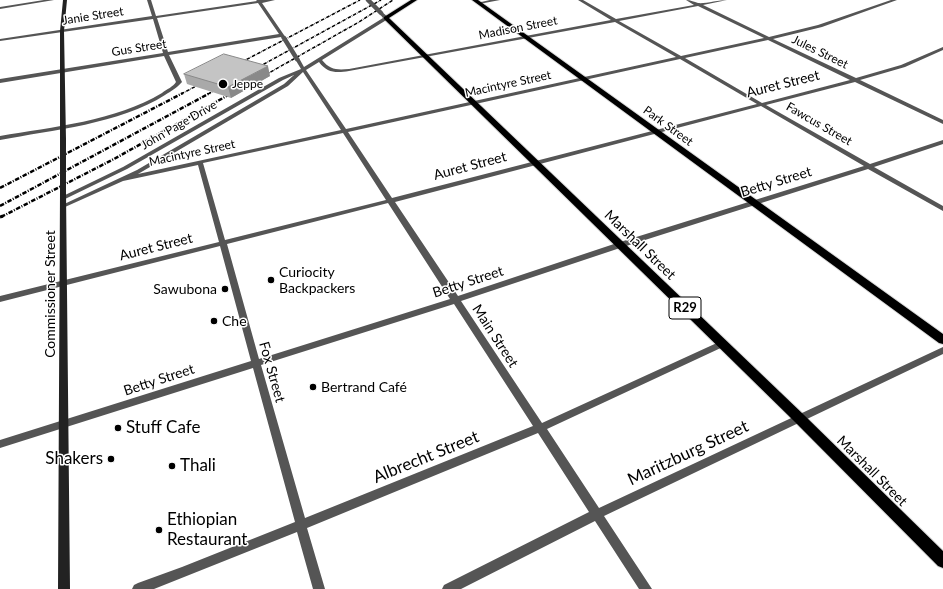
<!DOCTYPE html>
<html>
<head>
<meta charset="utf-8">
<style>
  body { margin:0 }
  canvas { display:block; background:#fff }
</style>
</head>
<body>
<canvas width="943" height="589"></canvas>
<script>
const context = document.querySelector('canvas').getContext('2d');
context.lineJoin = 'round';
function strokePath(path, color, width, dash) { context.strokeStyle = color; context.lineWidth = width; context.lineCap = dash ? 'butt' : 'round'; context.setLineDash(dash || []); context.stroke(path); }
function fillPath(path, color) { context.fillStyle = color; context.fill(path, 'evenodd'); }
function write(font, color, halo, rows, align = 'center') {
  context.font = font + ' Lato,sans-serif'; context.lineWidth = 3; context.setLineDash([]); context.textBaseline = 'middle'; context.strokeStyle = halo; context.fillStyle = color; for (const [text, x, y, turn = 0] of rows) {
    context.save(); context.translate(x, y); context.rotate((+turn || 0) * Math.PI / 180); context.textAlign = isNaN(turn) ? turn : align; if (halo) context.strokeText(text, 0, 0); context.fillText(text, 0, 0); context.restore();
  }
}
const street = new Path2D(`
  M44,0h10l-54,9v-2z
  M147,0h4l5,16 101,-15 -1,-1h19l-13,3 24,35 -4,1 -1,-2 -112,18 13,27c-5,6 -11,9 -17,13 -45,29 -113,35 -165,45v-4c52,-9 116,-15 162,-43 5,-4 11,-6 14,-11l-12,-26 -164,27v-4l163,-26 -10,-34 -153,22v-2l152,-23zM258,3l21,31 -111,18 -11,-34z
  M490,0h10l-21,4 -2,-1z
  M578,0h5l33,19 78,-14 -8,-5c5,0 8,2 12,3 6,1 21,-3 29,-3l-24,5 66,32 49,-12 73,-25h6l-75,27 -49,12 83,39 45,-13 42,-18v3l-38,17 -45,13 83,40v4l-88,-42 -89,23 104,59 73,-24v4l-69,23 69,39v5l-75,-42 -245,78 -162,54 81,122 177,-81h6l1,2 -1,2 -178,83 52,79 344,-161v7l-339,162 48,73h-13l-44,-68 -134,68h-19l2,-4 145,-73 -51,-79 -231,95 18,61h-12l-16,-57 -143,57h-22l2,-4 4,-2 44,-16 113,-45 -42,-154 -253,80v-8l251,-79 -31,-115 -220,56v-6l219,-54 -21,-77 -75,16 -58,26h-4l-1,-1 77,-36 147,-86 10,-9 -11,5 -156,89 -62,30h-4v-2l62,-30 156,-89 22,-9 -6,-10v-1h4l5,9 79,-49 -4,-5 1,-1h2l6,5v2l-66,41c8,10 15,10 27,9l262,-49zM698,6l66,32 -83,18 -62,-35zM615,22l61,35 -330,72 -40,-59 13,-8c8,11 17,11 30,9zM768,40l82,40 -88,23 -77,-45zM680,59l77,45 -365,94 -44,-66zM303,72l38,58 -203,44 150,-88zM761,106l103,60 -247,77 -159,53 -63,-94zM343,133l43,67 -161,40 -22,-77zM388,203l62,96 -191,60 -32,-115zM454,304l79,122 -228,92 -44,-153z`);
const secondary = new Path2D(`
  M63,0h4l-3,31 2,109 -3,2 -3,-2v-109z
  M63,190l3,2 4,397h-12l2,-397z`);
const primary = new Path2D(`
  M411,0h6l-28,18 414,396 140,137v17l-5,-2 -143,-144 -411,-403v-2z
  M472,0h6l465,334v10l-4,-1z`);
const railFar2 = new Path2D(`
  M236,65l124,-65
  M253,70l128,-70
  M260,78l99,-56 34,-22
  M181,94l23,-12
  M208,94l13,-7
  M231,94l5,-3`);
const railFar1 = new Path2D(`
  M0,188l183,-95
  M0,206l210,-113
  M1,217l113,-58 118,-66`);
const rail = new Path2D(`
  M0,217l3,-1`);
const streetBridge = new Path2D(`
  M368,0l13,13
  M284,38l13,21`);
const secondaryBridge = new Path2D(`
  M63,140v52`);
const wall = new Path2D(`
  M184,74l86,2 -39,22 -44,-14z`);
const shadedWall = new Path2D(`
  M268,66l2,10 -39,22 -3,-11z`);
const building = new Path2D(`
  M224,54l44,12 -40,21 -44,-13z`);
const markers = [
  [223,84,5,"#000"],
  [271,280,4,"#000"],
  [225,289,4,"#000"],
  [214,321,4,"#000"],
  [313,387,4,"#000"],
  [118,428,4,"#000"],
  [111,459,4,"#000"],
  [172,466,4,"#000"],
  [159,530,4,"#000"]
];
const farStreetnames = [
  ["Janie Street",93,16,-9],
  ["Madison Street",518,28,-11],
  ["Gus Street",139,48,-9],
  ["Jules Street",820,52,26],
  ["Macintyre Street",508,84,-12],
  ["Fawcus Street",819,124,30],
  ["John Page Drive",179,125,-30],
  ["Park Street",668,126,36],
  ["Macintyre Street",192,153,-12]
];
const farPoinames = [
  ["Jeppe",232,84]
];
const shields = [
  [685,308,32]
];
const shieldNames = [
  ["R29",685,308]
];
const streetNames = [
  ["Auret Street",783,84,-14],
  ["Auret Street",470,166,-15],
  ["Betty Street",776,182,-17],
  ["Marshall Street",640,245,44],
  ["Auret Street",156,247,-14],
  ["Betty Street",468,282,-18],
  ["Commissioner Street",50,294,-90],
  ["Main Street",495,336,57],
  ["Fox Street",272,372,74],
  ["Betty Street",159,380,-18],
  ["Marshall Street",872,471,45]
];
const poiNames = [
  ["Curiocity",279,272],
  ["Backpackers",279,288],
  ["Sawubona",217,289,"right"],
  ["Che",222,321],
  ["Bertrand Café",321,387]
];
const nearPoinames = [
  ["Stuff Cafe",126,428],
  ["Shakers",103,459,"right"],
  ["Thali",180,466],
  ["Ethiopian",167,520],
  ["Restaurant",167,540]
];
const nearStreetnames = [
  ["Maritzburg Street",688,453,-25],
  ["Albrecht Street",426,457,-22]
];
strokePath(primary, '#dbdbdb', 2);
fillPath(street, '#555');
fillPath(secondary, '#222');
fillPath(primary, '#000');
strokePath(railFar2, '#000', 1.5, [3.5, 1, 0.5, 1]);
strokePath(railFar1, '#000', 2.5, [4.5, 1.5, 1, 1.5]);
strokePath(rail, '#000', 3, [6, 2, 1, 2]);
strokePath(streetBridge, '#555', 4.5);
strokePath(secondaryBridge, '#222', 6);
fillPath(wall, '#a9a9a9');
fillPath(shadedWall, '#898989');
fillPath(building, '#c4c4c4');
strokePath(building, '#898989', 1);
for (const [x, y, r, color] of markers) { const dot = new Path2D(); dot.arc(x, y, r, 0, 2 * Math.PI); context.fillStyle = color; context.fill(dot); strokePath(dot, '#fff', 1.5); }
write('12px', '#000', '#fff', farStreetnames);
write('12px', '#000', '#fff', farPoinames, 'left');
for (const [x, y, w] of shields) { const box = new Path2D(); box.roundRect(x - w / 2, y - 11, w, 22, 3); context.fillStyle = '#fff'; context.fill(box); strokePath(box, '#000', 1); }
write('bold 13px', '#000', null, shieldNames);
write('14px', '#000', '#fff', streetNames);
write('14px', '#000', '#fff', poiNames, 'left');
write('17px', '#000', '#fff', nearPoinames, 'left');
write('17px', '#000', '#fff', nearStreetnames);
</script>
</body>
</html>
